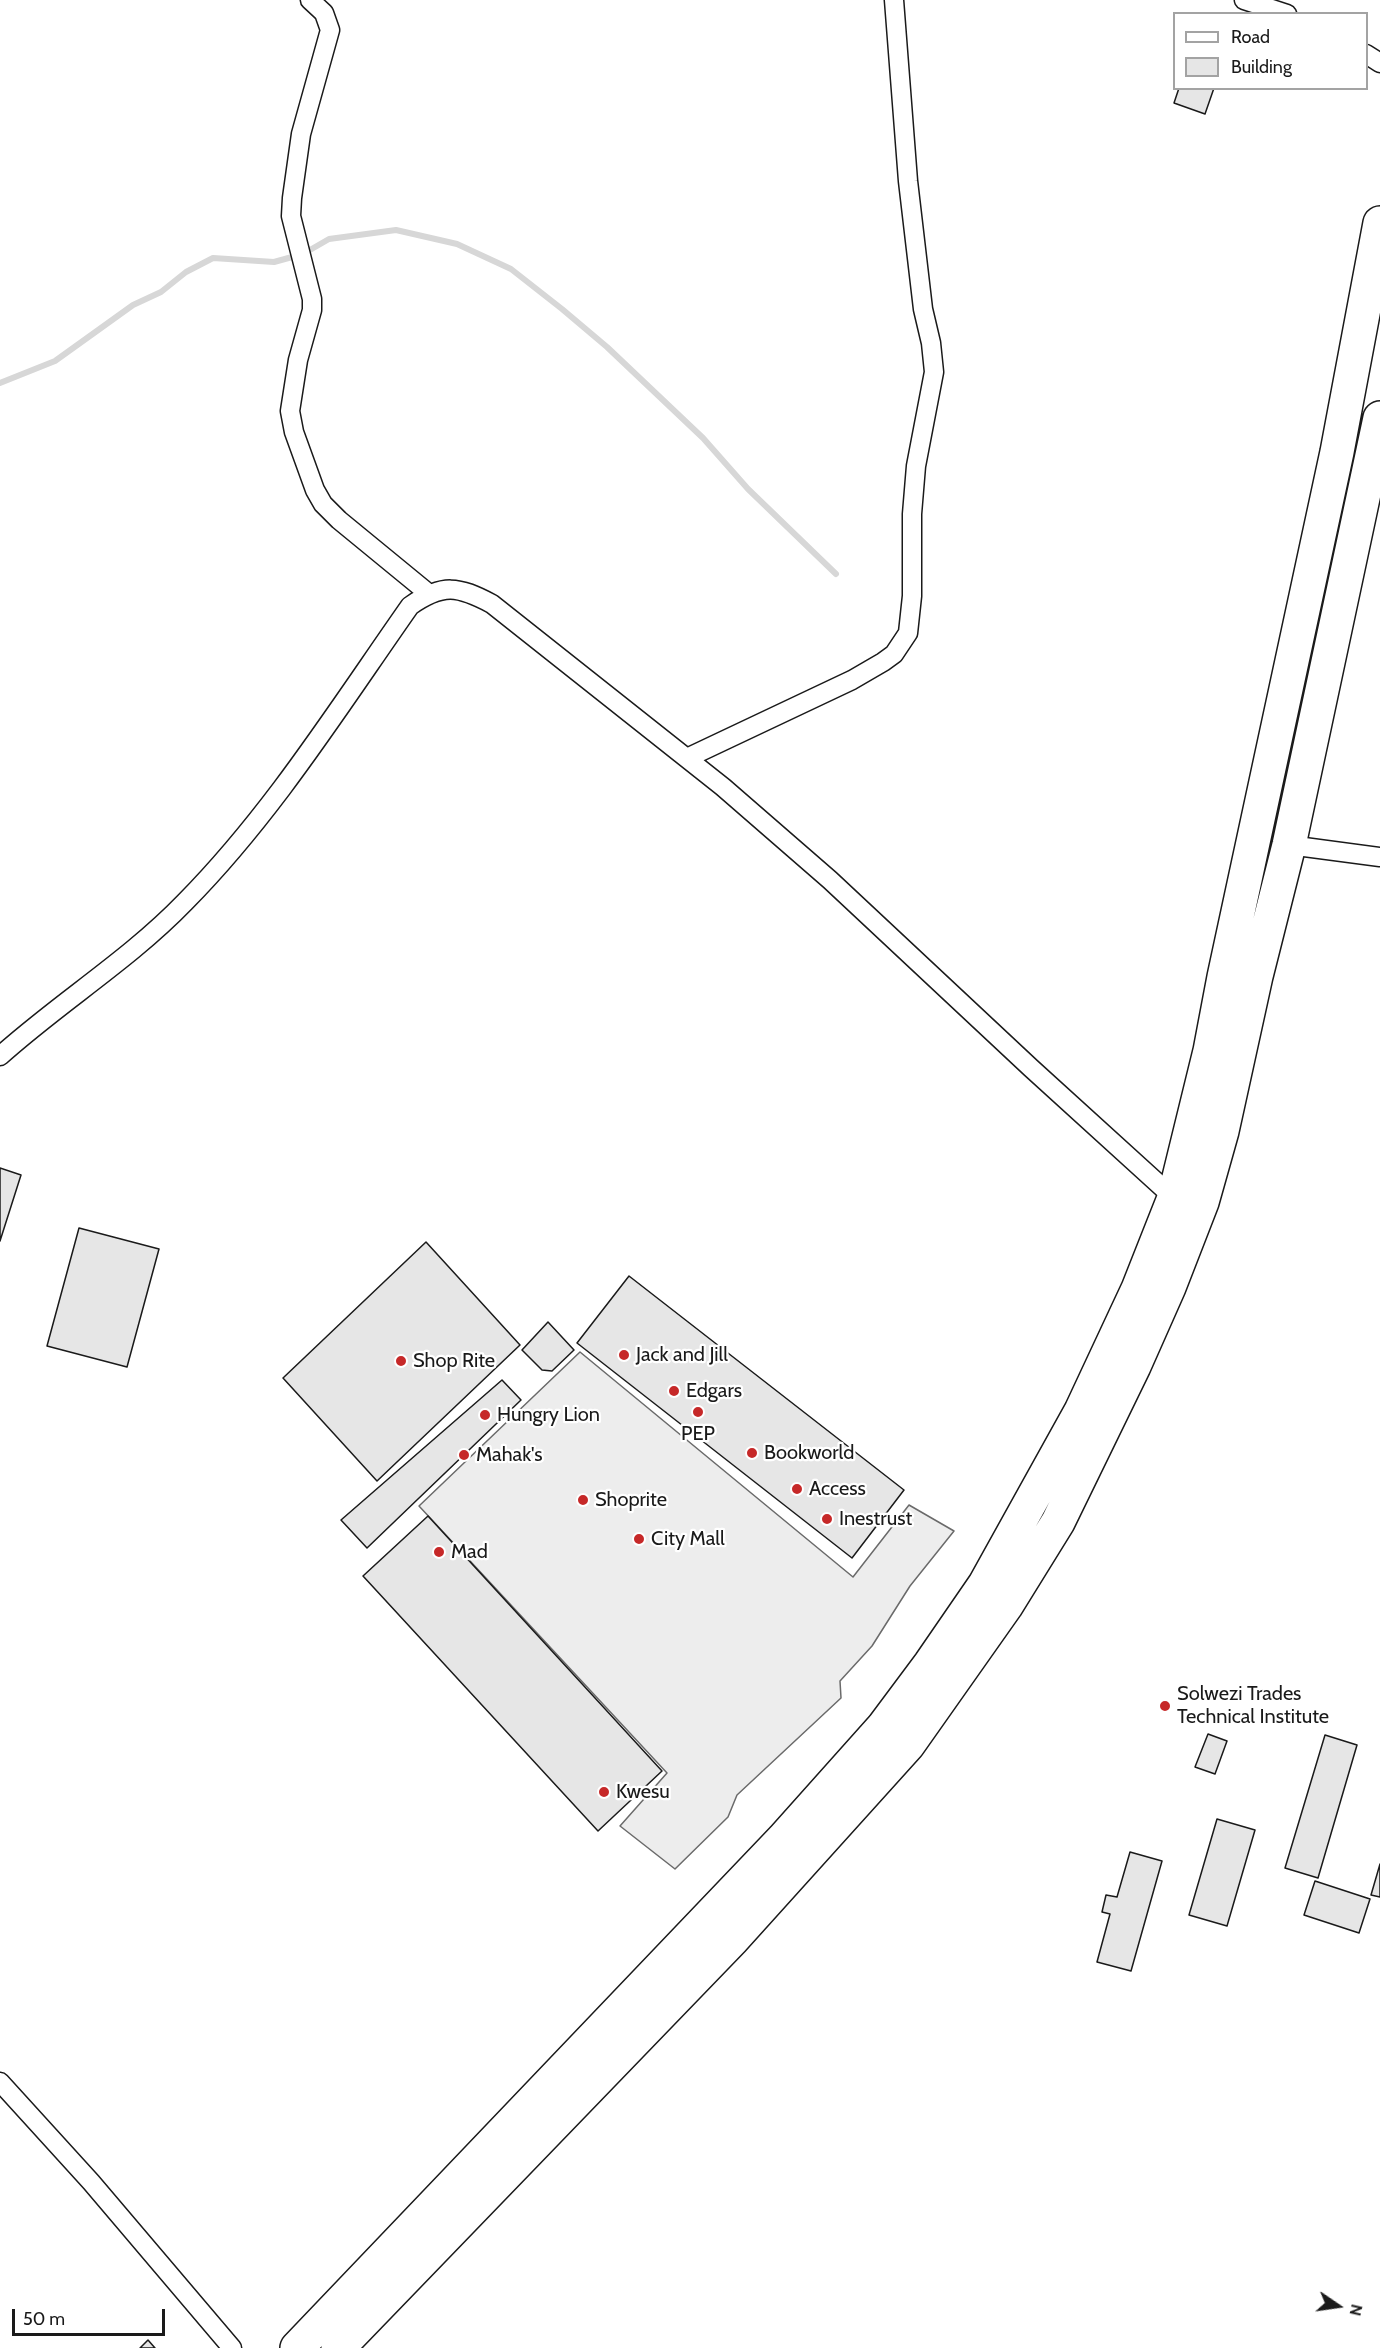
<!DOCTYPE html>
<html>
<head>
<meta charset="utf-8">
<style>
  body { margin:0 }
  #map { position:relative; width:1380px; height:2348px; overflow:hidden; background:#fff; font-family:Cabin,sans-serif }
  canvas { display:block }
  .legend { position:absolute; left:1173px; top:12px; width:195px; height:78px; box-sizing:border-box; background:#fff; border:2px solid #a3a3a3; margin:0; padding:8px 10px; list-style:none; font-size:18px; color:#1a1a1a }
  .legend li { display:flex; align-items:center; gap:12px; height:30px }
  .legend b { width:30px; border:2px solid #a3a3a3 }
  .north { position:absolute; left:1308px; top:2276px; width:60px; height:60px; -webkit-text-stroke:4px #fff; paint-order:stroke; rotate:103deg; font-size:16px; font-weight:700; line-height:24px; text-align:center; color:#1a1a1a }
  .north::after { content:''; display:block; margin:auto; width:21px; height:27px; background:#1a1a1a; clip-path:polygon(50% 0,100% 100%,50% 72%,0 100%) }
  .scale { position:absolute; left:12px; top:2309px; width:153px; height:27px; box-sizing:border-box; border:3px solid #1a1a1a; border-top:0; padding-left:8px; font-size:18px; line-height:21px; white-space:nowrap; color:#1a1a1a; -webkit-text-stroke:4px #fff; paint-order:stroke }
</style>
</head>
<body>
<div id="map">
<canvas width="1380" height="2348"></canvas>
<ul class="legend">
<li><b style="height:8px;background:#fff"></b>Road</li>
<li><b style="height:16px;background:#e6e6e6"></b>Building</li>
</ul>
<div class="north">N</div>
<div class="scale">50 m</div>
</div>
<script>
const context = document.querySelector('canvas').getContext('2d');
context.lineJoin = 'round';
function fillPath(path, color) { context.fillStyle = color; context.fill(path, 'evenodd'); }
function strokePath(path, color, width, dash) { context.strokeStyle = color; context.lineWidth = width; context.lineCap = dash ? 'butt' : 'round'; context.setLineDash(dash || []); context.stroke(path); }
function write(font, color, halo, rows, align = 'center') {
  context.font = font + ' Cabin,sans-serif'; context.lineWidth = 4.5; context.setLineDash([]); context.textBaseline = 'middle'; context.strokeStyle = halo; context.fillStyle = color; for (const [text, x, y, turn = 0] of rows) {
    context.save(); context.translate(x, y); context.rotate((+turn || 0) * Math.PI / 180); context.textAlign = isNaN(turn) ? turn : align; if (halo) context.strokeText(text, 0, 0); context.fillText(text, 0, 0); context.restore();
  }
}
const built = new Path2D(`
  M580,1352l273,225 56,-72 45,26 -44,55 -38,60 -32,35 1,17 -104,97 -9,22 -53,52 -55,-43 47,-53 -248,-267z`);
const stream = new Path2D(`
  M0,383l55,-22 78,-56 28,-13 25,-20 27,-14 61,4 29,-8 26,-15 67,-9 61,14 54,25 51,40 45,38 96,91 45,51 88,85`);
const building = new Path2D(`
  M1179,88h35l-9,26 -31,-11z
  M0,1168l21,7 -21,66z
  M79,1228l80,21 -32,118 -80,-21z
  M426,1242l94,103 -143,136 -94,-103z
  M629,1276l275,214 -52,68 -275,-215z
  M548,1322l26,28 -22,21 -10,-1 -20,-20z
  M502,1380l19,20 -154,148 -26,-28z
  M428,1516l234,255 -64,60 -235,-255z
  M1208,1734l19,7 -12,33 -20,-7z
  M1325,1735l32,10 -39,133 -33,-10z
  M1217,1819l38,11 -28,96 -38,-11z
  M1130,1852l32,9 -31,110 -34,-9 13,-48 -8,-2 4,-17 11,2z
  M1380,1864v33l-9,-2z
  M1315,1881l55,18 -11,34 -55,-18z
  M148,2340l7,8h-15z`);
const street = new Path2D(`
  M310,0l14,13 6,17 -29,104 -9,64 -1,18 21,83v11l-14,50 -8,51 4,21 21,58 8,14 16,16 89,73
  M1244,0l43,14
  M1366,54l14,9
  M687,758l165,-78 31,-18 11,-8 14,-21 4,-37v-82l4,-48 18,-94 -3,-29 -8,-34 -15,-128 -14,-181
  M1289,845l91,12
  M0,1056c60,-54 129,-96 185,-154 87,-88 154,-195 225,-296 33,-23 48,-20 82,-2l231,183 107,93 201,188 143,130
  M0,2082l91,100 141,166`);
const highway = new Path2D(`
  M297,2348l486,-509 100,-112 47,-63 55,-80 96,-173 57,-122 36,-91 36,-147 14,-74 113,-525 43,-229
  M338,2348l395,-409 175,-194 98,-139 52,-84 76,-156 35,-79 33,-85 20,-71 34,-155 33,-131 91,-427`);
const markers = [
  [624,1355,6,"#c62828"],
  [401,1361,6,"#c62828"],
  [674,1391,6,"#c62828"],
  [698,1412,6,"#c62828"],
  [485,1415,6,"#c62828"],
  [752,1453,6,"#c62828"],
  [464,1455,6,"#c62828"],
  [797,1489,6,"#c62828"],
  [583,1500,6,"#c62828"],
  [827,1519,6,"#c62828"],
  [639,1539,6,"#c62828"],
  [439,1552,6,"#c62828"],
  [1165,1706,6,"#c62828"],
  [604,1792,6,"#c62828"]
];
const poiNames = [
  ["Jack and Jill",636,1355],
  ["Shop Rite",413,1361],
  ["Edgars",686,1391],
  ["Hungry Lion",497,1415],
  ["PEP",698,1434,"center"],
  ["Bookworld",764,1453],
  ["Mahak's",476,1455],
  ["Access",809,1489],
  ["Shoprite",595,1500],
  ["Inestrust",839,1519],
  ["City Mall",651,1539],
  ["Mad",451,1552],
  ["Solwezi Trades",1177,1694],
  ["Technical Institute",1177,1717],
  ["Kwesu",616,1792]
];
fillPath(built, '#ededed');
strokePath(built, '#6a6a6a', 1.5);
strokePath(stream, '#d7d7d7', 6);
fillPath(building, '#e6e6e6');
strokePath(building, '#1a1a1a', 1.5);
strokePath(street, '#1a1a1a', 21);
strokePath(highway, '#1a1a1a', 36);
strokePath(street, '#fff', 18);
strokePath(highway, '#fff', 33);
for (const [x, y, r, color] of markers) { const dot = new Path2D(); dot.arc(x, y, r, 0, 2 * Math.PI); context.fillStyle = color; context.fill(dot); strokePath(dot, '#fff', 2); }
write('20px', '#1a1a1a', '#fff', poiNames, 'left');
</script>
</body>
</html>
